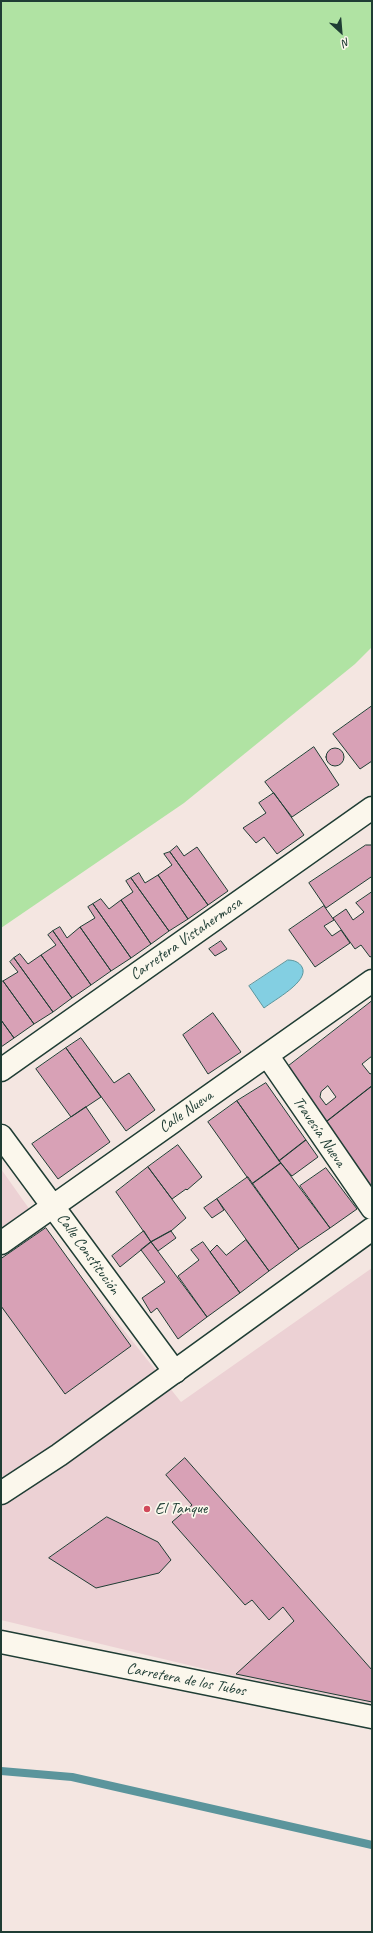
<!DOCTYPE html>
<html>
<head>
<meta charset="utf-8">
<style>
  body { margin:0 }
  #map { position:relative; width:373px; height:1933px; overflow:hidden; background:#f4e6e1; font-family:Caveat,sans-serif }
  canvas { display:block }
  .frame { position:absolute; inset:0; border:2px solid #1f3d34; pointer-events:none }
  .north { position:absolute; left:321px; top:12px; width:40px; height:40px; -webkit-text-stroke:3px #fbf7ec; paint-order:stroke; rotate:154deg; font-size:11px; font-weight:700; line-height:16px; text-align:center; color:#1f3d34 }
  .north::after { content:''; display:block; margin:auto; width:14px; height:18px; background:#1f3d34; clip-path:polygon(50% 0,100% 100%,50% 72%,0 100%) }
</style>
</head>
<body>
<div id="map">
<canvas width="373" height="1933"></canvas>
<div class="frame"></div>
<div class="north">N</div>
</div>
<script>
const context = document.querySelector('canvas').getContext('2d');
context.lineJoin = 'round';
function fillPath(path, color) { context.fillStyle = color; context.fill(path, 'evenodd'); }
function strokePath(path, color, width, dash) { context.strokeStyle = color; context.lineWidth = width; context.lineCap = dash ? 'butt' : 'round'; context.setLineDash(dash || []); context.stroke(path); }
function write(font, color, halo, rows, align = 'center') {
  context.font = font + ' Caveat,sans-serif'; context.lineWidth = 3.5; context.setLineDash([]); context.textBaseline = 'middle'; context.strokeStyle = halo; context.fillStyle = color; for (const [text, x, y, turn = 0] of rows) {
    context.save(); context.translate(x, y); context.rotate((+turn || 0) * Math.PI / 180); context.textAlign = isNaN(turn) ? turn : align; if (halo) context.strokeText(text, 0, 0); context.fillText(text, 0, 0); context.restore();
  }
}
const built = new Path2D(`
  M1,1169l46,65 134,168 191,-134v436l-138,-28 -233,-56z`);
const green = new Path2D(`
  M1,1h371v646l-17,17 -171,139 -183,125z`);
const water = new Path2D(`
  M288,960c6,0 11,2 14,7 8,14 -28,33 -38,41l-15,-22z`);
const stream = new Path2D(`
  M1,1771l71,6 300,68`);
const building = new Path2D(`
  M372,706v55l-12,8 -27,-35z
  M314,747l25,38 -47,32 -27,-35z
  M326 757a9 9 0 1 1 18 0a9 9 0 1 1-18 0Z
  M274,793l30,42 -27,19 -13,-17 -8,6 -13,-15 23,-15 -7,-10z
  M366,845h6v35l-1,-3 -45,31 -17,-25z
  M177,846l7,10 13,-9 31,44 -20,14 -38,-53z
  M170,852l38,53 -20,14 -30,-44 14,-10 -8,-11z
  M139,873l6,10 13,-8 30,44 -19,12 -38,-53z
  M131,878l38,53 -18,13 -30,-44 12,-8 -7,-11z
  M372,892v64l-2,1 -9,-12 -6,4 -22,-31 13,-9 7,11 11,-8 -8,-9z
  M101,899l8,10 12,-9 30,44 -20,14 -38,-54z
  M93,904l38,54 -20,13 -31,-44 15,-9 -7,-11z
  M324,906l10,14 -10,6 8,10 9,-6 9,13 -35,24 -26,-37z
  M60,927l7,11 13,-11 31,44 -20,14 -38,-54z
  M53,931l38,54 -19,13 -31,-43 15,-10 -8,-10z
  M221,941l6,8 -12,7 -6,-7z
  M20,954l8,10 13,-9 31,43 -19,14 -39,-54z
  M14,958l39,54 -19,12 -31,-43 15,-9 -8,-10z
  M3,981l31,43 -20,14 -13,-18v-37z
  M372,1001v55l-10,8 8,10 2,-1v13l-51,40 -35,-58zM328,1086l8,11 -10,8 -6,-8 1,-5z
  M213,1013l28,39 -33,22 -25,-39z
  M1,1020l13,18 -13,9z
  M81,1038l33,45 15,-10 26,37 -29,21 -60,-83z
  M66,1048l35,49 -30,20 -35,-48z
  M266,1083l40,57 -27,21 -42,-60z
  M372,1086v102l-51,-62z
  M237,1101l44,62 -29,21 -44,-62z
  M86,1107l24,35 -52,37 -26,-35z
  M306,1140l12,17 -26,19 -13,-15z
  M178,1145l24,32 -15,13 -1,-1 -14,10 -24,-32z
  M281,1163l49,65 -31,21 -47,-65z
  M148,1167l38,51 -15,13 -20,11 -35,-50z
  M326,1168l31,41 -27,19 -30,-42z
  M248,1177l51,72 -30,22 -52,-72z
  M217,1199l7,11 -12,8 -8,-10z
  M46,1228l85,118 -66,48 -64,-88v-47z
  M144,1231l7,11 -31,25 -8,-11z
  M171,1231l5,7 -18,13 -7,-9z
  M246,1240l23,31 -29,22 -30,-41 7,-7 9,10z
  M151,1242l56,75 -29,22 -21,-31 -6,5 -9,-15 23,-16 -24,-32z
  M203,1242l37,51 -33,24 -29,-41 21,-16 -8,-10z
  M185,1458l187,212v32l-136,-28 58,-53 -11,-14 -14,13 -17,-20 -7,5 -73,-83 20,-17 -26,-30z
  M107,1517l51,25 13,18 -12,13 -63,15 -47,-30z`);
const street = new Path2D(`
  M267,1055l105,153
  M1,1070l371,-262
  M1,1136l174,236
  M1,1243l371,-262`);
const secondary = new Path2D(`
  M1,1493l58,-38 313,-226
  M1,1642l371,75`);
const markers = [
  [147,1509,4,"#d1495b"]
];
const streetNames = [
  ["Carretera Vistahermosa",186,939,-35],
  ["Calle Nueva",186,1112,-35],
  ["Travesía Nueva",319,1132,56],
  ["Calle Constitución",88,1254,54],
  ["Carretera de los Tubos",186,1680,11]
];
const poiNames = [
  ["El Tanque",155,1509]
];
fillPath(built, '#ecd1d4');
fillPath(green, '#b0e3a3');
fillPath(water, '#83cfe2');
strokePath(water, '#5b959c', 1);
strokePath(stream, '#5b959c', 8);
fillPath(building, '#d8a1b6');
strokePath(building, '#1f3d34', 1);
strokePath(street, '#1f3d34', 25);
strokePath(secondary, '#1f3d34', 25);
strokePath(street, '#fbf7ec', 22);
strokePath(secondary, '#fbf7ec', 22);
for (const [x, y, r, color] of markers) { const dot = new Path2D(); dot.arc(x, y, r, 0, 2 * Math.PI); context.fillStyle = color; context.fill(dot); strokePath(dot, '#fbf7ec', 1.5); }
write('16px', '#1f3d34', '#fbf7ec', streetNames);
write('16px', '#1f3d34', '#fbf7ec', poiNames, 'left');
</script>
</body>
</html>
